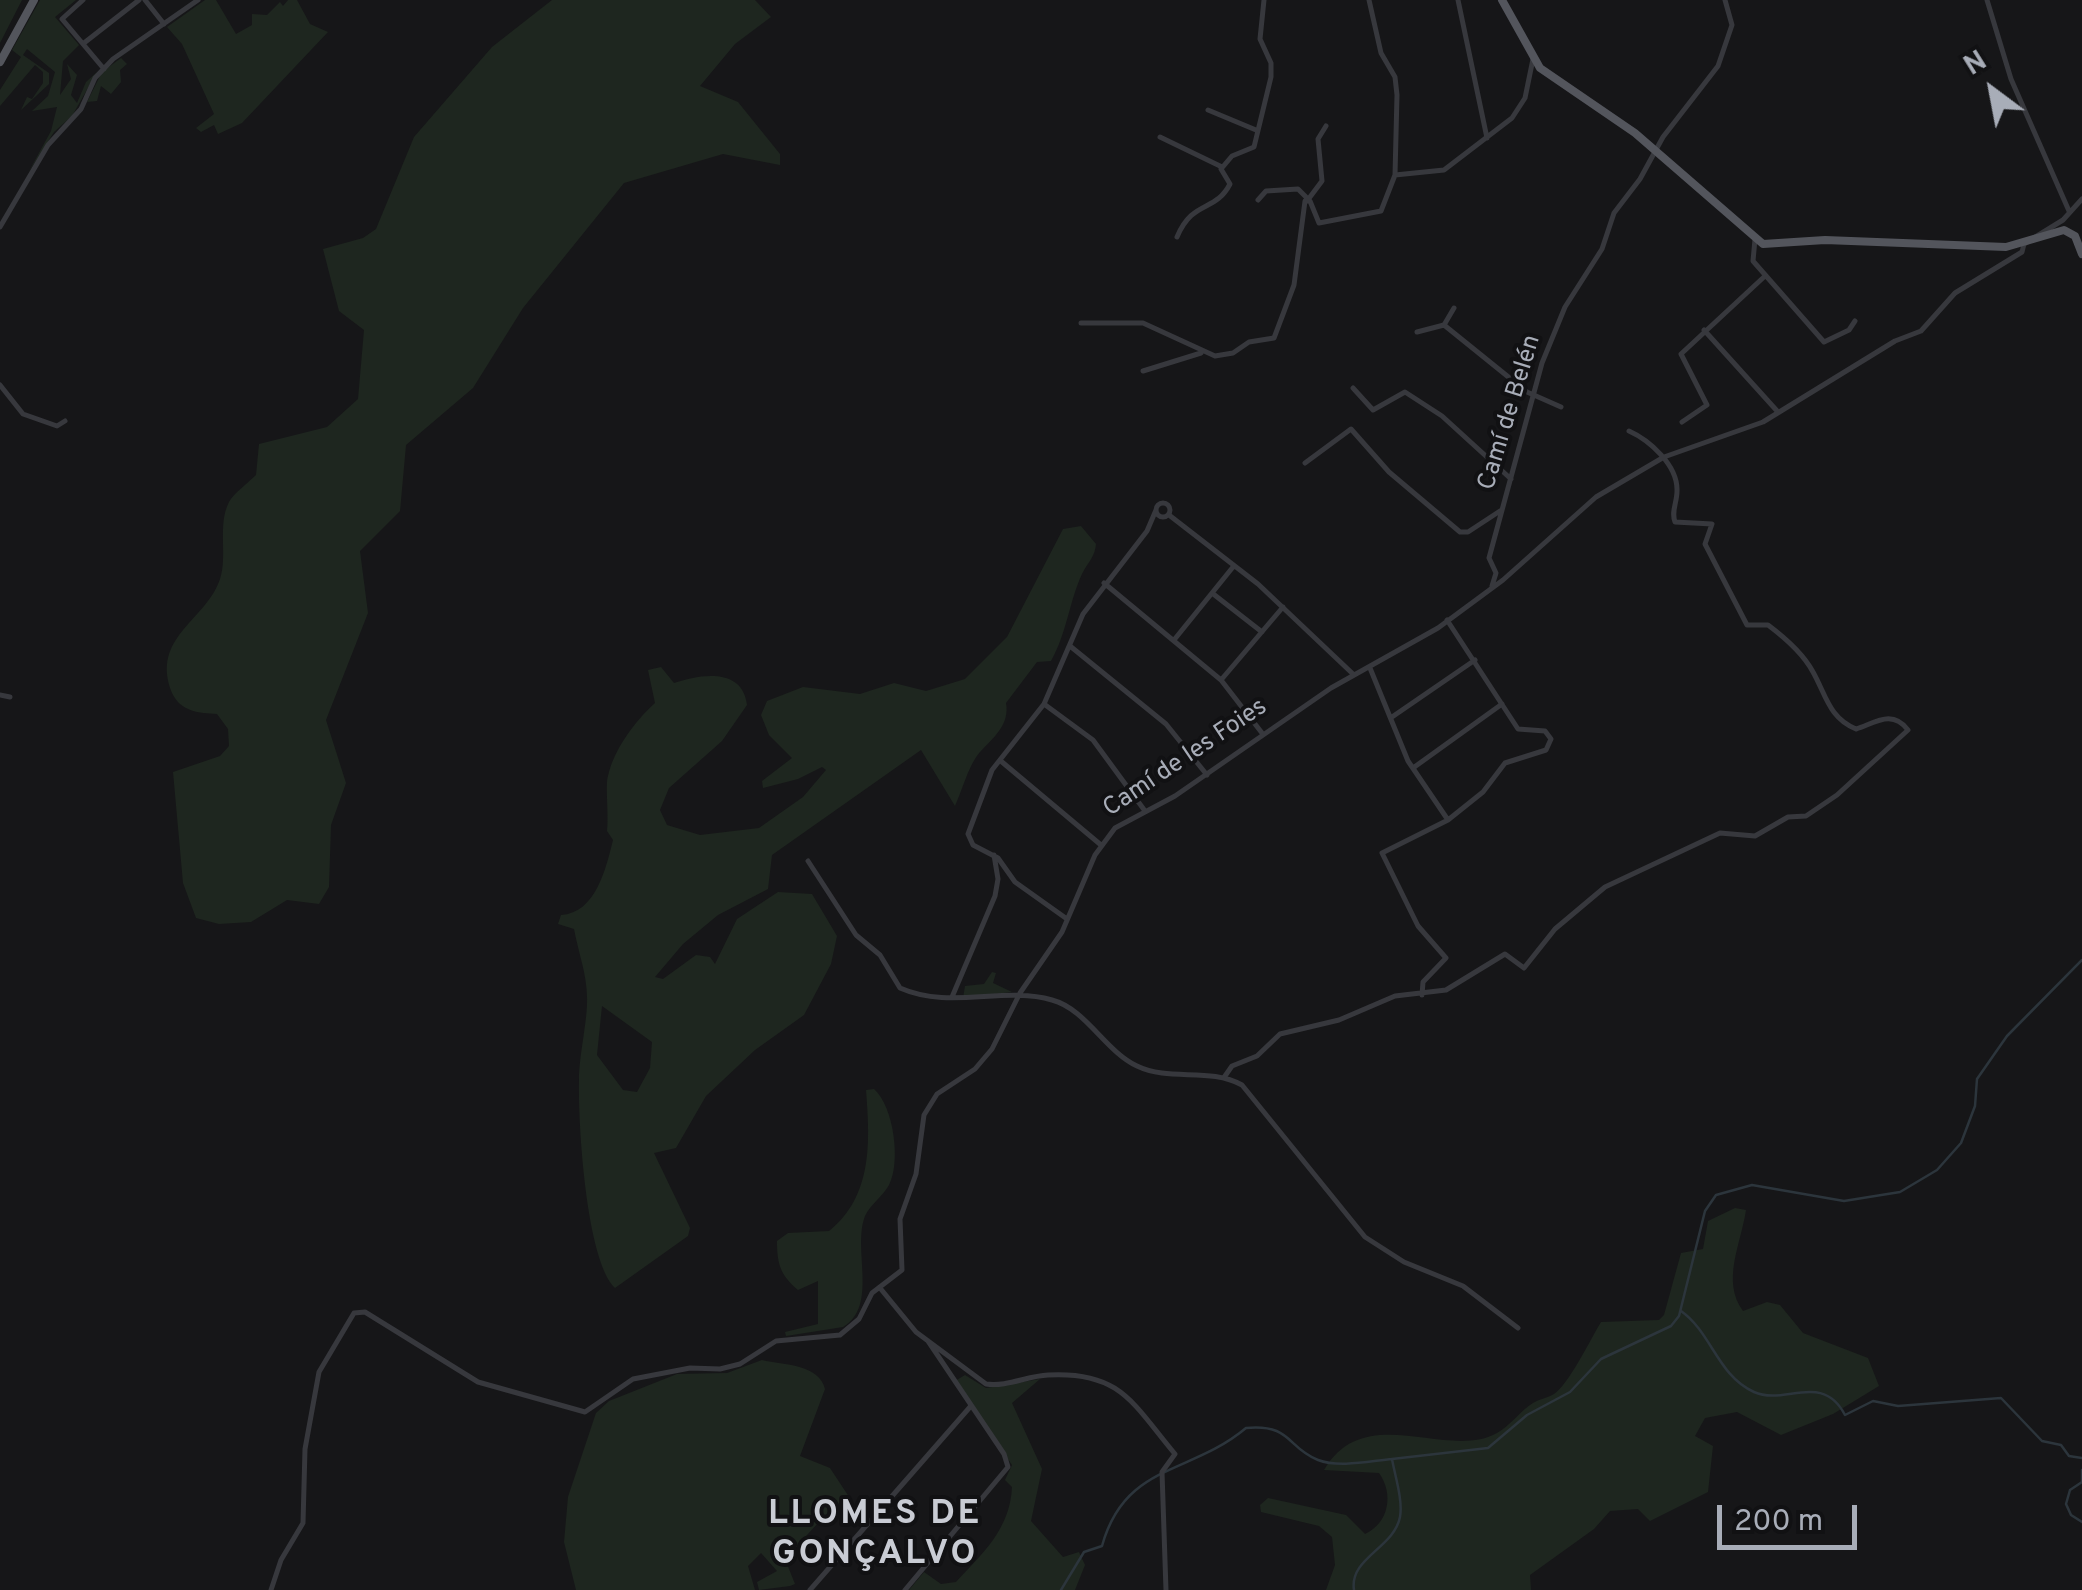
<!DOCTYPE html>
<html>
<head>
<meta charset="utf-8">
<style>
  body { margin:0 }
  #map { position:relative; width:2082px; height:1590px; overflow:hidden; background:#161618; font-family:Overpass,sans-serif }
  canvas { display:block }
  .north { position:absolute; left:1942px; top:40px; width:100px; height:100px; -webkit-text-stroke:8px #111113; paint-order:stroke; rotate:328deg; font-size:28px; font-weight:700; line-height:40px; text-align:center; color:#a8adb8 }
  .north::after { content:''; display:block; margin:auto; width:35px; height:45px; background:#a8adb8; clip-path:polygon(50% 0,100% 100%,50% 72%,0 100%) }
  .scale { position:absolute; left:1717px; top:1505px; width:140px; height:45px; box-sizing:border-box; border:5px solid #a8adb8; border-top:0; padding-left:12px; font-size:30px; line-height:35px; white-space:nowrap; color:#a8adb8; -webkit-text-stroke:8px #111113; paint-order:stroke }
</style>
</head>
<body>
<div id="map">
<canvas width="2082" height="1590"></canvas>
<div class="north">N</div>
<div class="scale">200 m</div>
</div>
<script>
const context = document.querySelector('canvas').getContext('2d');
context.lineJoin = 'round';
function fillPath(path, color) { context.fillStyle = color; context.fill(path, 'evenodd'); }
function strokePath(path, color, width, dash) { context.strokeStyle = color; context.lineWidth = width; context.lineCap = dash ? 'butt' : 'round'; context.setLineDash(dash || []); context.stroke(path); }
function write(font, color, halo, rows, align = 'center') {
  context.font = font + ' Overpass,sans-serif'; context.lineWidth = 8; context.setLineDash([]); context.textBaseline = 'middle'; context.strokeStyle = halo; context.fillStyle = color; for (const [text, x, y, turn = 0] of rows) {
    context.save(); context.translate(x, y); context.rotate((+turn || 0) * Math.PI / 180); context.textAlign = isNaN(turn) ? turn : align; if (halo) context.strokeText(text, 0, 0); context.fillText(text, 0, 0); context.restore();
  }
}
const green = new Path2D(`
  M0,0h22l-22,43z
  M40,0h36l-21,17 24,28 -16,16 -3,34 11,-16 -4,-15 10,11 -6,20 6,8 9,-21 11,-10 -25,44 -18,16 -26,41 23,-42 6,-24 -25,4 16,-15 7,-24 -28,-23 -4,6 26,18v11l-28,26 6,-13 5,2 11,-16v-11l-8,-7 -35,41v-16l21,-33 -9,-7z
  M205,0h11l20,34 16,-9v-11l15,1 13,-13 3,4 5,-6h9l13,24 18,8 -86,91 -24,11 -4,-9 -13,7 -5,-4 18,-14 -32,-70 -15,-17z
  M552,0h203l16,17 -36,27 -35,42 38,16 42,52v11l-57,-11 -99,29 -101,125 -50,80 -67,57 -6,66 -40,40 8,62 -42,107 20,63 -15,42 -2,62 -10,17 -32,-4 -36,22 -32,2 -23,-6 -13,-35 -10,-111 47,-16 9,-10 -1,-17 -11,-15c-18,-1 -36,-2 -45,-21 -22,-56 34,-72 48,-114 8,-23 -3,-54 9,-77 5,-9 19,-19 27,-27l3,-31 68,-17 31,-28 6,-69 -25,-19 -16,-62 40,-11 13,-9 38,-92 78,-90z
  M121,58l6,6 -7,6 1,12 -10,12 -10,-8 -4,15 -10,1 15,-30z
  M1081,526l15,18c-1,13 -8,18 -14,30 -13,28 -15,59 -31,87l-14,1 -31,41c4,22 -13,35 -26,49 -11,12 -18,39 -25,54l-34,-56 -149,105 -4,34 -50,26 -35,29 -28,33 8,2 33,-24 14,2 5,7 22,-45 41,-27 34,2 25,42 -6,28 -27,51 -49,35 -49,46 -30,52 -22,5 36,75 -2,8 -73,52c-29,-28 -37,-165 -36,-208 0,-25 9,-61 8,-83 0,-22 -9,-46 -13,-68l-16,-5 3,-9c35,-2 45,-47 52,-75l-6,-9c2,-15 -2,-47 1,-55 6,-27 27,-55 47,-73l-7,-33 13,-3 13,16c26,-9 69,-16 73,22l-25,36 -53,47 -9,22 7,15 33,10 59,-7 44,-31 23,-27 -4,-3 -24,12 -35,9 -1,-7 30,-23 -23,-23 -8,-20 6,-14 36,-14 57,7 34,-11 32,8 39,-12 42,-42 56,-108zM602,1006l50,36 -2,26 -13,24 -14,-2 -26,-35z
  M992,972l4,1 -3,10 19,9 -49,6 2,-12 19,-2z
  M866,1090l8,-1c20,18 27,73 15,96 -6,11 -19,20 -24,31 -13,33 14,90 -22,111l-57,9 -1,-4 33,-8v-43l-20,9c-18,-15 -21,-27 -21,-49l11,-8 41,-2c44,-35 41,-90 37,-141z
  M1735,1208l11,2c-5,34 -25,71 -3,101l24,-9 13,3 23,28 65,25 11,28 -46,28 -52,21 -44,-23 -32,6 -10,18 18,10 -5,46 -58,29 -12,-12 -28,2 -16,18 -64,46 1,15h-205l9,-25 -3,-28 -13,-11 -58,-14 -1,-7 8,-7 78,17 19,19c24,-11 29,-40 14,-61l-55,-3c41,-70 123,-9 173,-37 13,-7 23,-22 36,-30 6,-4 15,-5 21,-9 15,-10 36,-54 47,-72l58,-2 5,-5 17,-62 22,-4 5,-28z
  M762,1360c22,5 57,4 63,29l-25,67 30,12 29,44 -41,11 -33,36 10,25 -5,2 -31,4 -2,-8 20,-11 -16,-18 -13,13 7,24h-179l-12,-48 4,-45 28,-84 13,-12 68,-27 50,-1z
  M965,1375l21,13 54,-9 -28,24 30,66 -11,52 32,36 16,-5 6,13 -10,25h-166l15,-18 17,12 15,-2c27,-29 54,-53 56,-95l-7,-7 7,-15 -57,-84z`);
const stream = new Path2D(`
  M1681,1311c31,22 36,64 73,81 31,14 68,-21 91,23l28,-14 25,5 103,-8 41,43 19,4 8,11 13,2
  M2082,1470v12l-12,8 -4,14 5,11 11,7
  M1061,1590l23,-38 18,-6c23,-83 88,-71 144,-118 46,-4 40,19 72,32 21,8 52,1 74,-1
  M1354,1590c-5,-32 40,-42 46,-73 3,-17 -5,-41 -8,-58l96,-11 39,-33 43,-23 31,-33 70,-33 8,-10 26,-105 11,-16 36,-10 92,16 56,-9 37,-22 24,-27 14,-37 2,-27 30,-43 75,-76`);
const minor = new Path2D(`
  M83,0l-21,19 42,50
  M145,0l19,24
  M1458,0l29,138
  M1987,0l24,79 58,132
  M84,43l55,-43
  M1208,110l48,20
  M1160,137l60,29
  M1395,175l49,-5 68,-52 13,-20 8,-39
  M1258,200l8,-9 32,-2 9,9
  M1307,201l15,-20 -4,-42 8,-13
  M0,227l48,-82 33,-36 14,-31 18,-19 85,-59
  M1177,237c16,-38 38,-24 53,-53l-9,-15 11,-13 22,-9 17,-70v-14l-11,-24 4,-39
  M1755,239l-2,22 71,81 25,-12 6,-9
  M1454,308l-10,17 83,67 34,15
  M1081,323h62l72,33 18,-3 16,-11 25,-4 20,-53 11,-84h5l9,22 62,-12 14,-36 2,-80 -2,-18 -14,-24 -12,-53
  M1704,330l74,82
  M1417,332l27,-7
  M1143,371l58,-18
  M0,385l23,29 34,12 8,-5
  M1353,388l20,22 32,-18 37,24 69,63
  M1682,422l25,-17 -26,-51 84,-78
  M1305,463l46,-34 38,43 71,60h8l32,-21
  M1156 510a7 7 0 1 1 14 0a7 7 0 1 1-14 0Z
  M1169,515l89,69 95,90
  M1104,583l117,97 41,53
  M1492,586l4,-13 -7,-15 53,-195 23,-56 37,-58 12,-36 26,-34 23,-42 55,-71 14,-41 -7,-25
  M1212,593l50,39
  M1174,640l59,-73
  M1070,646l96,78 41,51
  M1370,668l38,93 40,59
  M1221,680l62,-73
  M0,695l10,2
  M1044,704l49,36 52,71
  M1392,717l83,-57
  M1002,762l99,83
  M1413,768l89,-64
  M808,861l48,74 24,20 20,33c50,22 103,-2 152,12 34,9 53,51 85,66 33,16 72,1 105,19l123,152 39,25 59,24 55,42
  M1067,919l-52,-37 -17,-24 -25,-13 -5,-11 24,-64 52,-66 39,-90 64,-83 9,-21
  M1422,995l1,-13 23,-24 -28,-32 -36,-73 66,-33 35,-28 22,-29 41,-13 5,-11 -6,-8 -27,-2 -71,-109
  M952,997l43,-101 3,-17 -4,-24
  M1225,1076l7,-10 25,-10 23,-22 59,-14 56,-24 51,-6 59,-36 19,14 31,-39 50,-42 115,-54 35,3 33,-19 18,-1 31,-21 71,-65c-16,-21 -33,-7 -52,-1 -27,-11 -30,-34 -43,-57 -9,-17 -29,-35 -45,-47h-21l-42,-81 7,-20 -37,-2c-4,-11 2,-19 2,-31 1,-26 -28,-51 -48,-60
  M880,1288l36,44 70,52c21,3 41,-8 62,-9 73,-4 85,29 127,79l-13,18 4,118
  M271,1590l10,-30 22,-37 2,-74 14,-77 35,-59 11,-1 113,70 107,30 48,-33 57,-11 30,1 20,-5 36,-23 64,-6 19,-16 13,-26 30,-23 -2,-51 16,-45 8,-59 13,-21 38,-25 17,-20 28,-56 42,-61 33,-77 20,-27 60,-32 156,-108 107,-60 65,-48 93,-83 68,-40 99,-35 132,-81 26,-10 34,-38 67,-41 2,-8 39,-24 19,-21
  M810,1590l160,-183
  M905,1590l103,-123 -4,-13 -76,-113`);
const major = new Path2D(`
  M1502,0l38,68 95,65 128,111 62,-4 181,7 58,-17 11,6 7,18
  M0,62l34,-62`);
const streetNames = [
  ["Camí de Belén",1511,413,-73],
  ["Camí de les Foies",1186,759,-34]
];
const districtNames = [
  ["LLOMES DE",875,1516],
  ["GONÇALVO",875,1556]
];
fillPath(green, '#1e261f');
strokePath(stream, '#2c353c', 2.5);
strokePath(minor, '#37383d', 5);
strokePath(major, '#53555c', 8);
write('25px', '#a8adb8', '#111113', streetNames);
context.letterSpacing = '2.5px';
write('bold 35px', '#c9ccd4', '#111113', districtNames);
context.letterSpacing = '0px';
</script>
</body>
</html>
